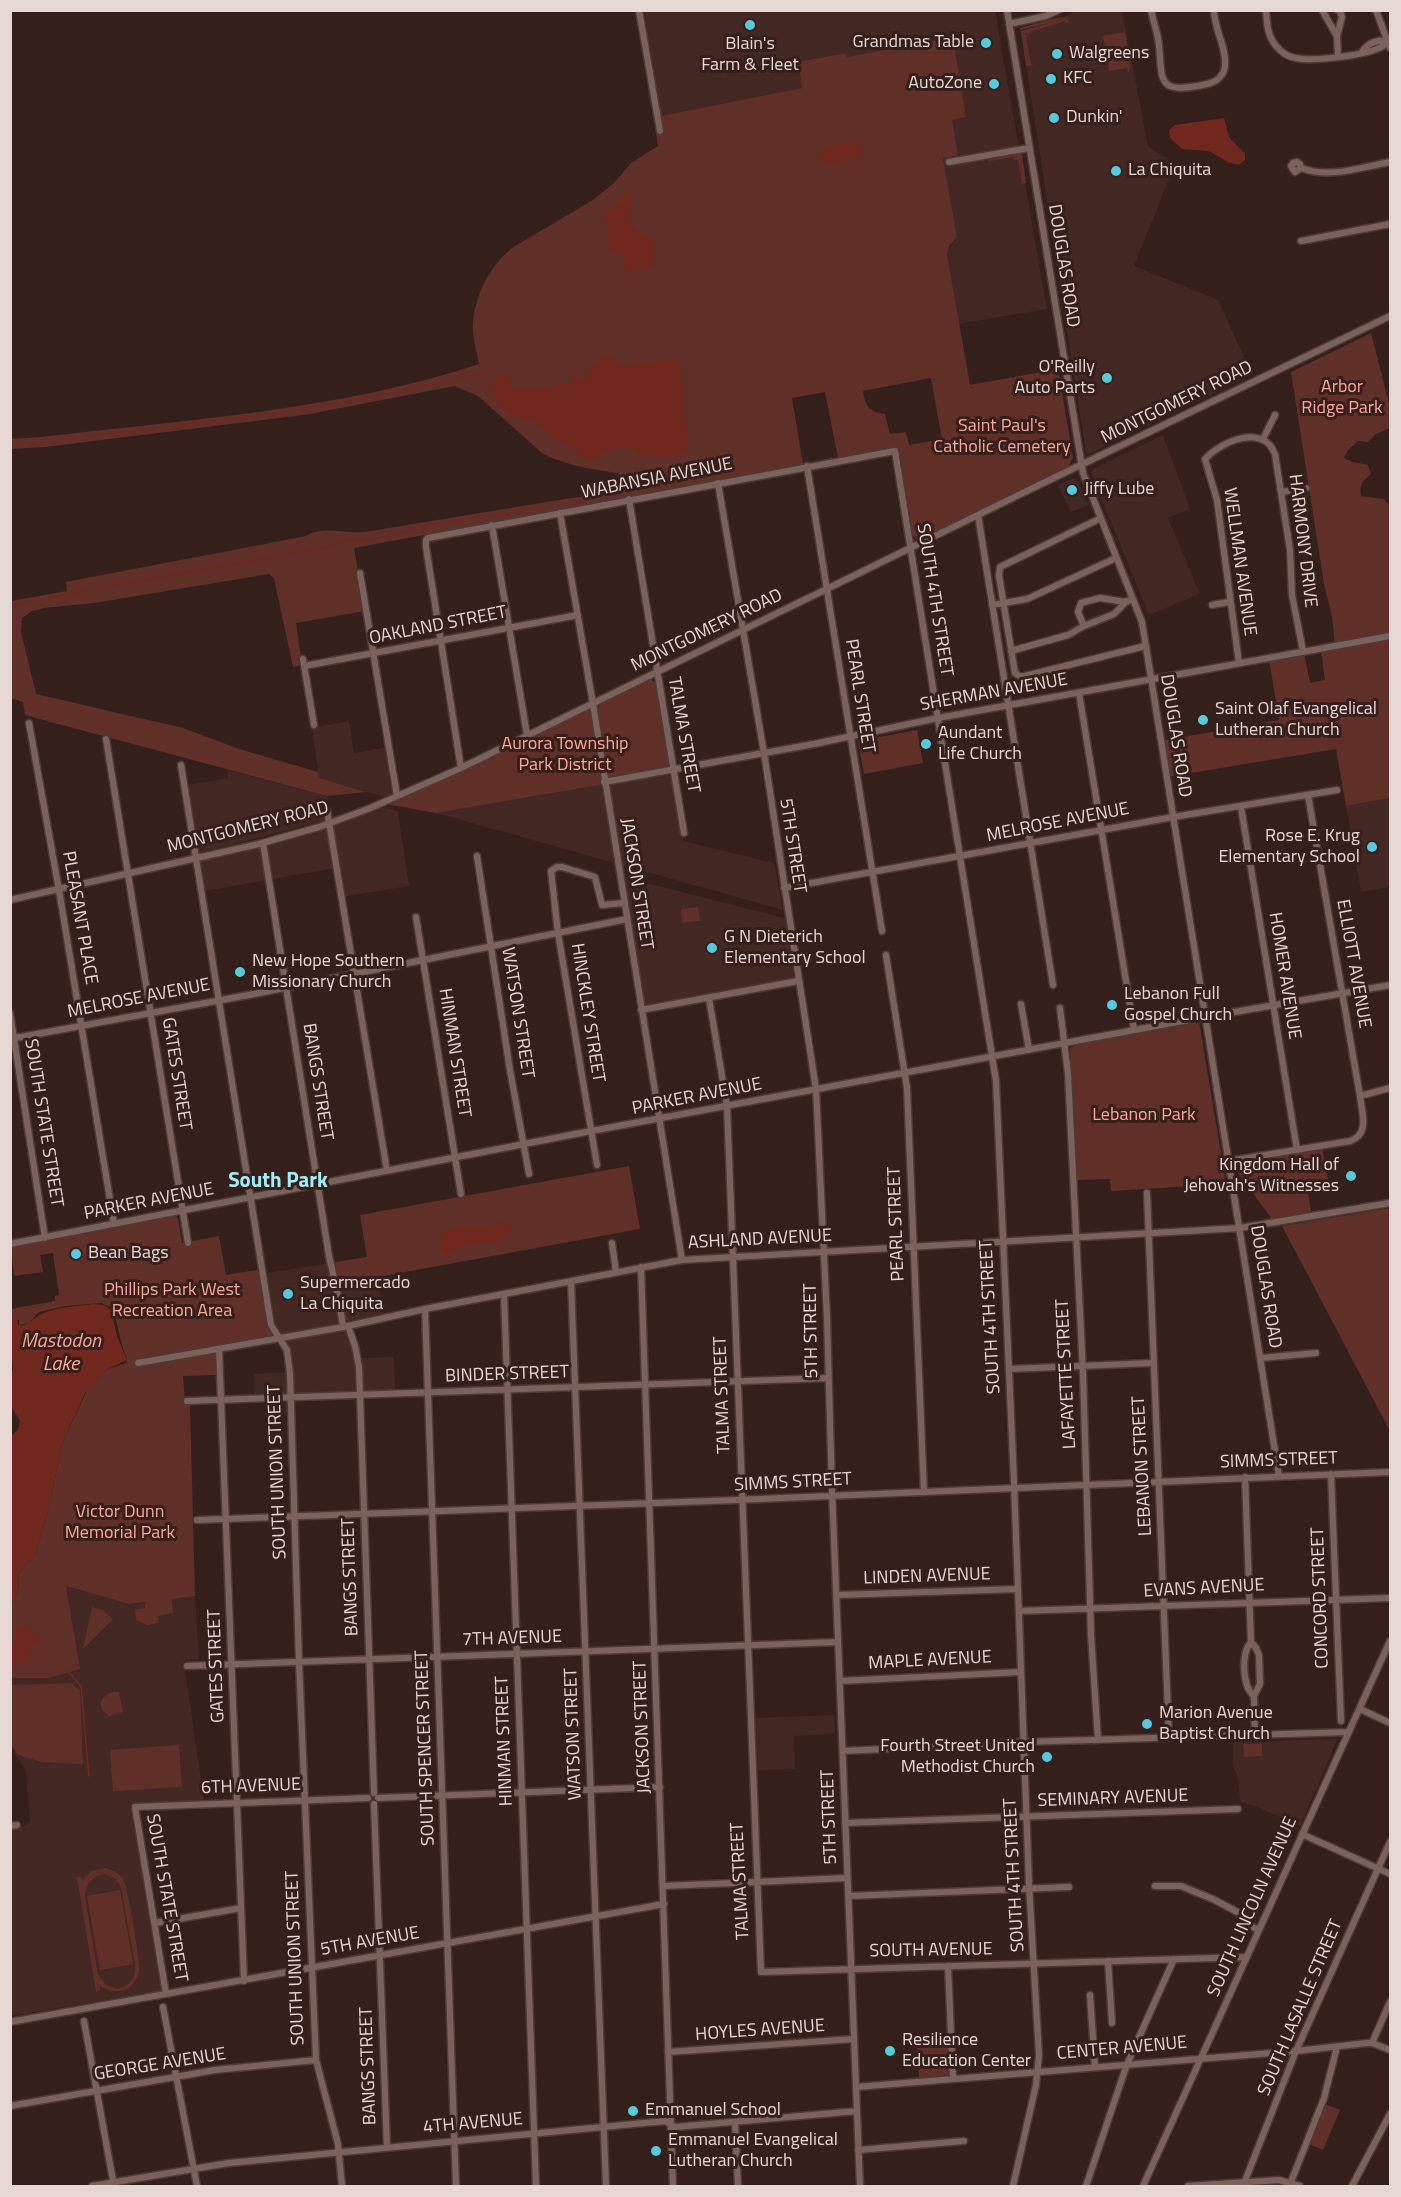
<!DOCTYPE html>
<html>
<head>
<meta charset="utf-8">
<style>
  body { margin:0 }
  #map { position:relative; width:1401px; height:2197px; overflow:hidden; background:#351f1b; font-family:"Titillium Web",sans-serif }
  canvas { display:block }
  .frame { position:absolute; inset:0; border:12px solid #e7d7d4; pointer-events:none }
</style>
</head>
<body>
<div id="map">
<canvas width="1401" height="2197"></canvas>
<div class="frame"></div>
</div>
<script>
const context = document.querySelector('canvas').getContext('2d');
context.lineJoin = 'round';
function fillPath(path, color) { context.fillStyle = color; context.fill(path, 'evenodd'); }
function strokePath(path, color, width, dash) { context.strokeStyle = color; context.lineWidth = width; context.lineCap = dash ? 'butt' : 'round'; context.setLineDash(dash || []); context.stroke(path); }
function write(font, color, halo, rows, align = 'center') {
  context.font = font + ' "Titillium Web",sans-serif'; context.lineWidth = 6; context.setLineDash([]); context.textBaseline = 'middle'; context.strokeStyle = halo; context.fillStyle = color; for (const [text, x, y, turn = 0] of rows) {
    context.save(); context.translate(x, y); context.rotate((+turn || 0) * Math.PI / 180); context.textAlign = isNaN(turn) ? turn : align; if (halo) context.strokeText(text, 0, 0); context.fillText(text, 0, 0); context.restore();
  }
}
const built = new Path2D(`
  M644,11h351l52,298 -89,15 -11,-69v-4l10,-14 -14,-79 9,-38 14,-3 -120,-59 -1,-5 -47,9 5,26 -142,28z
  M1076,11h46l26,135 27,18 -41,102 84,34 34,75 -163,79 -3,-2 -65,-420 23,-6z
  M1163,435l27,74 -22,9 32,76 -51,21 -58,-142 2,-4z
  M1073,478l5,3 10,24 -17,7 -13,-27z
  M349,721l5,32 34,-6 7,45 -11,5 -65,-19 -7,-50z
  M227,770l100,26 4,23 -133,34 -11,-68 41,-7z
  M671,772l12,69 91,22 9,47 -347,-97z
  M1390,798v89l-29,5 -15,-86z
  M383,806l15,6 11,74 -68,11 -6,-29 -130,23 -6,-31 139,-35z
  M623,877l162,41 9,60 -150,29z
  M330,1263l4,21 43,-7 7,37 -36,7 13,37 33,-1 1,34 -140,5 -1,-22 39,-2 -5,-27 -12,-17 -9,-55z
  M66,1586l63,18 66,-8 4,63 -15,2 20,140 -71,3 31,186 -153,26v-188l12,-1 7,-5 -4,-52 -15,-21v-71h38z
  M834,1715l1,19 -41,2 1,33 -37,1 -2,-52z
  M1335,1739l2,1 -37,86 -45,-20 -15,-4 -2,-24 -5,-12v-24z`);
const green = new Path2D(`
  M1061,17h2l-6,4 8,-4 5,5 -4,1 -1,-2 -35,11v3l-5,-3 1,4h3l-3,1 5,27 3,1 -8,1 -5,-35 32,-9 -32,8 -2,-2z
  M1125,32l5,34 -1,5 -1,1 -1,-4 -18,3 -6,-35z
  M953,38l13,79 -14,3 6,35 -15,3 14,79 -8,9 -2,9 23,130 88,-16 15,88 -5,11 -150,72 -5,-4 -2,-5 -14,-83 -59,10 -13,-66 -33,6 11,67 -449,83 11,63 -69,12 6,42 -9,2 -19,-89 -5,-4 -175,29 -50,5 -12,3 -10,7 -1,14 15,62 147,34 56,21 79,23 1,6 47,14 -39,4 -302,-81 -2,-13 -12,-4v-97l56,-10 -1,-9 240,-46c17,-11 39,-2 59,-4 69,-11 137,-23 206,-34 17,-3 34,0 50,-7l-3,-18c-25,-3 -54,-8 -76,-20l-64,-57 -23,-10 -151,29 -259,32 -34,2v-10l30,-2c144,-17 300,-27 438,-73 -2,-10 -5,-21 -6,-32 -1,-33 15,-64 39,-84l81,-48 22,-18 16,-19 27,-17 -2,-13 8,-2 -3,-15 141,-28 -4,-26 47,-9 2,4zM931,378l11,61 -33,6 -3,-13 -16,2 -5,-20c-16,-2 -20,-8 -22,-23z
  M1018,153l4,1 4,29 -8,2 4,-2 -4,-23h-4l-1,-3 -23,4v3l-2,-4z
  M1371,333l19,74v21l-14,6 -8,8 -10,-1 -10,9 -4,8 9,4 15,3 3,9c-8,7 -12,11 -10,22l22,3 7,6v130l-55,9 -3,-28 -8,-32 -33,-212z
  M1390,639v159l-44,8 -10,-57 -169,28 -6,-36 118,-21 -10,-61 35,-6 6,30 15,-3 -4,-29z
  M649,679l6,3 2,4 12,79 -4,3 -56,9 -12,-67 5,-8z
  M593,704l12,80 -169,29 -55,-10z
  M917,730l6,33 -59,11 -6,-33z
  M698,907l2,14 -18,1 -1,-13z
  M1199,1021l27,163 -115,7 -1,-12 -33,1 -7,-132 6,-3z
  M1322,1146l8,43 -22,4 4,23 -38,6 -45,-61z
  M629,1166l11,63 -306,56 -4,-22 37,-6 -7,-42z
  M1390,1208v223l-108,-205z
  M175,1213l3,6 4,24 37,-7 7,39 31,-5 5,2 9,53 7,14 -63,13 2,23 -34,1 2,28h5l5,192 -23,3 1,14 -15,3 1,7 -12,2 -11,-5 -1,-11 10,-1 1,-6 -17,2 -63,-18 14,83 -31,9h-38v-74c8,-11 8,-17 7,-30l17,-19 14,-47 13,-64 26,-56 20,-19 18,-6 1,-5c-8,-16 -8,-35 -16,-51l-10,-4 -36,3 -26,6 -10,11 -10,2v-5l-8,-1v-10l44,-8v-5l4,-1 -6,-42 -13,2 3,17 -29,4 -3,-31z
  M92,1607l10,3 11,9 -30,30z
  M71,1683l9,8 3,73 -41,-2 -24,-7 -7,-11v-59z
  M112,1692h7l4,20 -14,4 -7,-6c-3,-11 1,-13 10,-18z
  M1243,1744h19v12l-18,1z
  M179,1745l3,42 -69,4 -3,-41z
  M105,1868c8,2 15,5 19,13 4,9 17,81 15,91 -4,19 -25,25 -39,13v6l-4,1 -19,-115h4l1,3 10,-9zM105,1874l11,5 5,8 14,79c1,12 -5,19 -17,23l-12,-4 -8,-10 -13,-79c1,-13 7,-20 20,-22z
  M120,1890l13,74 -33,6 -13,-74z
  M948,2038l1,37 -30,3 -2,-37z
  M1325,2104l15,6 -17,40 -14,-6z`);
const water = new Path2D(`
  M1224,118l5,19 16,17v6l-6,5 -11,-3 -19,-11 -27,-2 -12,-11 -1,-8 6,-5z
  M857,142l5,13 -2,3 -29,5 -8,-1 -2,-11 2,-4z
  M627,189l3,1c5,25 -14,34 20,47l4,8v19l-10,8 -17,-1 -4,-14 -11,-7 -5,-7 2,-15 -4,-14 18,-14 -1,-4 5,-2z
  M608,355l17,11 48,-8 7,5 3,16 -1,29 7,39 -14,12 -7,-4 -10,3 -2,-3 -15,2c-3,-3 -6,-9 -10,-10 -15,-4 -30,8 -41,14l-3,-3 -7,-2 -3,-6 -19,-9 -23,-19 -25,-7 -7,-7 -11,-16 2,-12 6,-5h5l7,11 6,3 8,-2 28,1 1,-5 16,1 3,-7h6l3,4h4l2,-13 8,-5 4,-6z
  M503,1222l3,1 4,5c-10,25 -43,6 -61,27l-5,-1c-3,-4 -4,-8 -3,-13 5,-19 28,-13 43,-15 6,0 12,-2 19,-4z
  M93,1304l11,1 7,5 6,26 10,24 -19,9 -23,24 -23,51 -13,64 -14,47 -17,19c1,13 1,19 -7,30l-1,-121 2,-10 -1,-37 7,-6 2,-9 -9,-15v-30l2,-7 -2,-21v-30l6,1 1,6c12,2 15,-8 26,-12 14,-6 33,-7 49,-9z
  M25,1624l17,20 -11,2 -6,15 -14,8v-21l5,-8 -1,-9z`);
const stream = new Path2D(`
  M10,444h18l233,-29 110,-18 114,-25
  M10,605l323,-59 18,-7 10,2 24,-4 39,-11 96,-14
  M59,1662l22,24 8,90`);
const minor = new Path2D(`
  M639,10l21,121
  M1007,10l76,463 59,149 137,854
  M1151,10c2,10 5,19 7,28 6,39 -6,59 49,46 9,-2 17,-8 18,-18 2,-18 -11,-37 -11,-56
  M1266,10c1,14 1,25 10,36 5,6 12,11 20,12 17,4 73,-3 87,-12 3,-2 5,-4 7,-6
  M1322,10l15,26
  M1337,10l3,1 2,6 -5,19 1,21
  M1376,10l14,38
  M1009,24l37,-8 13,-6
  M1362,52c5,-9 17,-13 26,-11
  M949,162l80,-14
  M1301,168l-6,4 -4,-6 2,-3 4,-1 3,2 1,4c28,11 61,-1 89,-6
  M1301,241l89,-17
  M1263,439l12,-24
  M807,466l75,465
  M718,483l46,270 52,336 11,229 5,172 28,696
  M1281,492l25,-4
  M629,499l55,334
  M560,513l33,191 89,556
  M978,515l75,470
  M1101,518l-101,49 -1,9 16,97 6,4 124,-31
  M492,525l35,210
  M360,573l37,223
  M992,605l35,-6 89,-41
  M1212,605l17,-3
  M1084,626l-6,-14 3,-9 19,-5 26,4
  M1011,651l57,-16 16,-9 30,-12 12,-12 6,-3
  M303,659l11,66
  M1239,663l-22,-163 -12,-41c17,-18 58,-36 70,-5l15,96 2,45 11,56
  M304,666l274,-51
  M1079,693l55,337
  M29,723l30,167 55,334
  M106,739l82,504
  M181,765l90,560 16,25 3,24 9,288 17,398 22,84 4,42
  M461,768l-35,-221v-7l2,-2 467,-87 101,630 18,401 15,402 10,171 -3,30 -23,101
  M604,782l210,-38 124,-26 452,-82
  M1241,807l56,343
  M327,810l60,361
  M263,843l66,413 10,44 4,27
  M477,856l33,214 19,104
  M784,888l389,-71 164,-27
  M10,900l249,-56 60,-17 49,-18 93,-41 578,-283 351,-169
  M416,917l45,277
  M886,955l21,133 17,404
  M709,998l18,108 34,866 486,-15
  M1021,1004l8,46
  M1060,1008l8,66 15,298 8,263 7,105
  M641,1010l157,-29
  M10,1013l35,225
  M10,1039l244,-45 373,-75
  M1360,1096l30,-8
  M1229,1161l121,-20c20,-7 12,-28 10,-45l-52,-301
  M597,1165l-39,-232 -7,-62 6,-4h5l33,10 7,28 22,-2
  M1147,1193l22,545
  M612,1243l4,29
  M10,1244l581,-113 592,-110 207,-36
  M641,1267l32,919
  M571,1281l35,905
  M504,1294l32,892
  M425,1309l31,877
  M348,1326l7,20 4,21 15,426
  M219,1349l25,632
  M1261,1358l55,-5
  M138,1363l205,-36 82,-18 257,-49 558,-32 150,-25
  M1009,1369l143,-6
  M187,1401l641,-23
  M1331,1474l10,247
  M1245,1477l6,165c-10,11 -9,44 3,54
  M197,1520l539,-20 654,-28
  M837,1595l181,-6
  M1019,1611l371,-13
  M1251,1642l5,6 3,7 1,29 -6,12 1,38
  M187,1666l651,-24
  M840,1681l181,-9
  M1360,1709l30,14
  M843,1751l181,-9 325,-10
  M378,1798l282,-11
  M374,1804l13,343
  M845,1823l393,-14
  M10,1826l7,-1
  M1302,1834l88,40
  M664,1886l183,-8
  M1155,1886h26l34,14 24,13 7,11 13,6
  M848,1896l221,-9
  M155,1923l86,-15
  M1108,1961l4,62
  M948,1966l5,113
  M166,1994l-31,-187 233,-9
  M1090,1995l5,72
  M163,2007l34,179
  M84,2021l30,165
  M10,2022l654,-118
  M1372,2043l18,-41
  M668,2052l185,-13
  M856,2087l440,-36 71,-8h5l18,7
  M10,2106l205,-36 101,-10
  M735,2122l3,64
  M858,2150l106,-9
  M1291,2182l33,-84 13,-51
  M92,2186l137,-23 436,-42 10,6 182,-16
  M1086,2186l41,-122 47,-105
  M1143,2186l247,-545
  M1188,2186l91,-6 21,6
  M1243,2186l53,-135 94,-209
  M1352,2186l38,-72`);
const markers = [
  [750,25,6,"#54cadd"],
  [986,43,6,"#54cadd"],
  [1057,54,6,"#54cadd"],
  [1051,79,6,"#54cadd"],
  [994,84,6,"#54cadd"],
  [1054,118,6,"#54cadd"],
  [1116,171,6,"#54cadd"],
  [1107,378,6,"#54cadd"],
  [1072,490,6,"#54cadd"],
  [1203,720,6,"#54cadd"],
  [926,744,6,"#54cadd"],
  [1372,847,6,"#54cadd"],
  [712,948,6,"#54cadd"],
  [240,972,6,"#54cadd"],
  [1112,1005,6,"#54cadd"],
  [1351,1176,6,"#54cadd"],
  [76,1254,6,"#54cadd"],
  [288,1294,6,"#54cadd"],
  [1147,1724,6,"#54cadd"],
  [1047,1757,6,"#54cadd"],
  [890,2051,6,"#54cadd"],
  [633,2111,6,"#54cadd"],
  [656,2151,6,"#54cadd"]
];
const poiNames = [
  ["Grandmas Table",974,43,"right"],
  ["Blain's",750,45,"center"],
  ["Farm & Fleet",750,66,"center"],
  ["Walgreens",1069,54],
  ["KFC",1063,79],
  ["AutoZone",982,84,"right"],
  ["Dunkin'",1066,118],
  ["La Chiquita",1128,171],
  ["O'Reilly",1095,368,"right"],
  ["Auto Parts",1095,389,"right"],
  ["Jiffy Lube",1084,490],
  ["Saint Olaf Evangelical",1215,710],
  ["Lutheran Church",1215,731],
  ["Aundant",938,734],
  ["Life Church",938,755],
  ["Rose E. Krug",1360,837,"right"],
  ["Elementary School",1360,858,"right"],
  ["G N Dieterich",724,938],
  ["Elementary School",724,959],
  ["New Hope Southern",252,962],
  ["Missionary Church",252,983],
  ["Lebanon Full",1124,995],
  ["Gospel Church",1124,1016],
  ["Kingdom Hall of",1339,1166,"right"],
  ["Jehovah's Witnesses",1339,1187,"right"],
  ["Bean Bags",88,1254],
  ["Supermercado",300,1284],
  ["La Chiquita",300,1305],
  ["Marion Avenue",1159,1714],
  ["Baptist Church",1159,1735],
  ["Fourth Street United",1035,1747,"right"],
  ["Methodist Church",1035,1768,"right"],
  ["Resilience",902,2041],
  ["Education Center",902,2062],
  ["Emmanuel School",645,2111],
  ["Emmanuel Evangelical",668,2141],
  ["Lutheran Church",668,2162]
];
const streetNames = [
  ["DOUGLAS ROAD",1063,266,81],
  ["MONTGOMERY ROAD",1177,403,-26],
  ["WABANSIA AVENUE",657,479,-11],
  ["HARMONY DRIVE",1302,541,83],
  ["WELLMAN AVENUE",1239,562,82],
  ["SOUTH 4TH STREET",934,600,81],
  ["OAKLAND STREET",438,626,-11],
  ["MONTGOMERY ROAD",707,631,-26],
  ["SHERMAN AVENUE",994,693,-10],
  ["PEARL STREET",859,696,81],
  ["TALMA STREET",683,735,80],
  ["DOUGLAS ROAD",1175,736,81],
  ["MELROSE AVENUE",1058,823,-11],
  ["MONTGOMERY ROAD",248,828,-14],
  ["5TH STREET",792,846,81],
  ["JACKSON STREET",636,884,81],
  ["PLEASANT PLACE",79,918,80],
  ["ELLIOTT AVENUE",1353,964,80],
  ["HOMER AVENUE",1284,976,81],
  ["MELROSE AVENUE",139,999,-11],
  ["WATSON STREET",517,1013,81],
  ["HINCKLEY STREET",587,1013,81],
  ["HINMAN STREET",454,1053,81],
  ["GATES STREET",176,1074,81],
  ["BANGS STREET",317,1082,81],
  ["PARKER AVENUE",697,1097,-11],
  ["SOUTH STATE STREET",43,1123,81],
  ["PARKER AVENUE",149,1202,-11],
  ["PEARL STREET",897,1224,-92],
  ["ASHLAND AVENUE",760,1240,-3],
  ["DOUGLAS ROAD",1265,1287,81],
  ["SOUTH 4TH STREET",991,1317,-93],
  ["5TH STREET",812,1331,-91],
  ["LAFAYETTE STREET",1067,1374,-93],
  ["BINDER STREET",507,1375,-2],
  ["TALMA STREET",723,1395,-92],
  ["SIMMS STREET",1279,1461,-2],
  ["LEBANON STREET",1143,1466,-93],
  ["SOUTH UNION STREET",278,1472,-92],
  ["SIMMS STREET",793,1483,-3],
  ["BANGS STREET",351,1577,-92],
  ["LINDEN AVENUE",927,1577,-2],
  ["EVANS AVENUE",1204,1589,-3],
  ["CONCORD STREET",1321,1598,-92],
  ["7TH AVENUE",512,1639,-2],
  ["MAPLE AVENUE",930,1661,-3],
  ["GATES STREET",217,1666,-92],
  ["JACKSON STREET",643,1727,-92],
  ["WATSON STREET",574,1734,-92],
  ["HINMAN STREET",505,1741,-92],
  ["SOUTH SPENCER STREET",426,1748,-92],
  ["6TH AVENUE",251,1787,-2],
  ["SEMINARY AVENUE",1113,1799,-2],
  ["5TH STREET",830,1817,-92],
  ["SOUTH 4TH STREET",1015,1875,-93],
  ["TALMA STREET",741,1881,-93],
  ["SOUTH STATE STREET",166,1898,80],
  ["SOUTH LINCOLN AVENUE",1253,1907,-66],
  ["5TH AVENUE",370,1942,-10],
  ["SOUTH AVENUE",931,1951,-1],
  ["SOUTH UNION STREET",296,1958,-92],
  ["SOUTH LASALLE STREET",1301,2008,-67],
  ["HOYLES AVENUE",760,2031,-4],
  ["CENTER AVENUE",1122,2049,-5],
  ["GEORGE AVENUE",160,2065,-9],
  ["BANGS STREET",369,2066,-92],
  ["4TH AVENUE",473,2124,-5]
];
const parkNames = [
  ["Arbor",1342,388],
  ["Ridge Park",1342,409],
  ["Saint Paul's",1002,427],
  ["Catholic Cemetery",1002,448],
  ["Aurora Township",565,745],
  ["Park District",565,766],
  ["Lebanon Park",1144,1116],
  ["Phillips Park West",172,1291],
  ["Recreation Area",172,1312],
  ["Victor Dunn",120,1513],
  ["Memorial Park",120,1534]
];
const waterNames = [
  ["Mastodon",61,1342],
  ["Lake",61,1365]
];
const quarterNames = [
  ["South Park",278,1182]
];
fillPath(built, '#432722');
fillPath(green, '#603028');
fillPath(water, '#70281e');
strokePath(stream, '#70281e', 1.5);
strokePath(minor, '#4d3a37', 9);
strokePath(minor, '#7b615c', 6);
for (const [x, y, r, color] of markers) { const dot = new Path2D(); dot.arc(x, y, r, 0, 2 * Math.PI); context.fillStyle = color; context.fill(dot); strokePath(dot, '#351f1b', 2); }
write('18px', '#e7d7d4', '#351f1b', poiNames, 'left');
write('18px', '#e7d7d4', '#351f1b', streetNames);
write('18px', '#ffa697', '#351f1b', parkNames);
write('italic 20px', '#fca495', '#351f1b', waterNames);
write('bold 21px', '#9feefc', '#351f1b', quarterNames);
</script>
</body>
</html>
